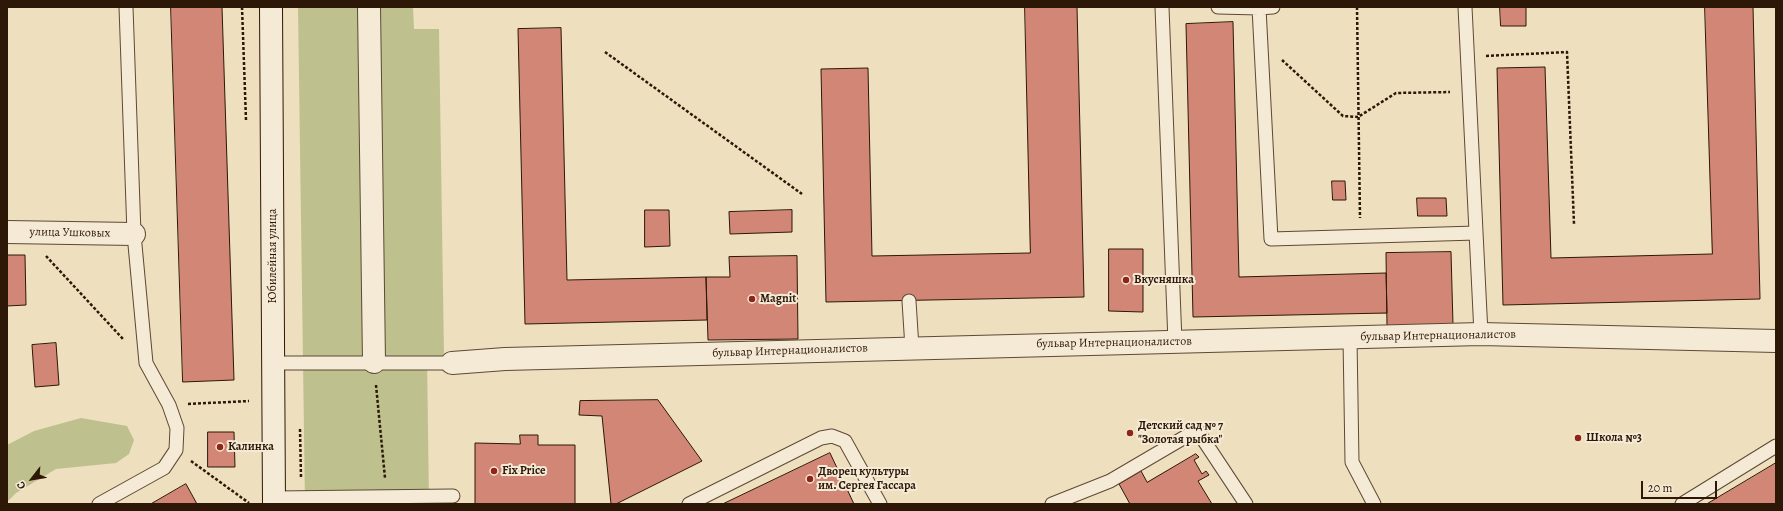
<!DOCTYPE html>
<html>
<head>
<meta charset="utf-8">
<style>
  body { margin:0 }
  #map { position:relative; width:1783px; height:511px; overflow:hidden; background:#eedfbe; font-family:Alegreya,serif }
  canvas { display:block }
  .frame { position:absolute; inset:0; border:8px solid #2d1707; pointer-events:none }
  .north { position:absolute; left:12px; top:459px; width:40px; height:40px; -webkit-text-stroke:3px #f4ead5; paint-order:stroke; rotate:239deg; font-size:11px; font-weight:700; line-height:16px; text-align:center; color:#2d1707 }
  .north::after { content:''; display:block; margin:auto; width:14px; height:18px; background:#2d1707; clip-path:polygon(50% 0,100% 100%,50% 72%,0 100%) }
  .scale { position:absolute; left:1641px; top:481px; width:76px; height:18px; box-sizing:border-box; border:2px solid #2d1707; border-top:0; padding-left:5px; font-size:12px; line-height:14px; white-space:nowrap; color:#2d1707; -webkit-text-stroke:3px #f4ead5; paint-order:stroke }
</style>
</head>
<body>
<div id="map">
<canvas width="1783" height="511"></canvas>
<div class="frame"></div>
<div class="north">С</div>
<div class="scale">20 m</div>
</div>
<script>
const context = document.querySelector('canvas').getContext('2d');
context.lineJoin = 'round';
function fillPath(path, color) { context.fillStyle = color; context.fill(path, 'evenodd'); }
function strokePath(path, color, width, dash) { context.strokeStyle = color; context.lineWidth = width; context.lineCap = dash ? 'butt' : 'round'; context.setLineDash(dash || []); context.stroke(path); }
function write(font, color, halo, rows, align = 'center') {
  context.font = font + ' Alegreya,serif'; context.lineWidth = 4; context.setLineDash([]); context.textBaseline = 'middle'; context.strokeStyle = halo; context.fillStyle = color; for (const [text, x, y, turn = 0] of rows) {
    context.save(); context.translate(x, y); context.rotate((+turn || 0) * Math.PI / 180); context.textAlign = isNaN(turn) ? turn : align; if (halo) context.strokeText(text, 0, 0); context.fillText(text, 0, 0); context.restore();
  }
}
const green = new Path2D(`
  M298,7h115l1,22h25l5,327h-17l2,148h-124z
  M81,418l46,8 7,14 -5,14 -13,9 -60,6 -40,24 -9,9v-57l27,-14z`);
const building = new Path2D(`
  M171,7h51l12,373 -51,2z
  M1025,7h52l7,290 -258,5 -5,-233 47,-1 4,188 158,-3z
  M1500,7h26v19h-25z
  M1705,7h48l7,292 -257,6 -6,-237 48,-1 6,191 161,-4z
  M1233,22l6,255 147,-4 1,40 -194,4 -7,-293z
  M561,28l6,252 139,-3 1,43 -182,4 -7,-295z
  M1332,181h13l1,19h-13z
  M1417,198h29l1,18h-29z
  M645,210h24l1,36 -25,1z
  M792,210v22l-62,2 -1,-22z
  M1109,249h34v63l-34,-1z
  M1451,252l2,73 -66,2 -1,-74z
  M7,255h18l1,50 -19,1z
  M797,256l1,83 -90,1 -2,-63h24l-1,-20z
  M56,343l3,42 -24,2 -3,-42z
  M658,400l44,61 -86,43h-5l-9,-88 -23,-1 1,-14z
  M208,432h26l1,35h-27z
  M520,435h18v10h37v59h-100v-61l45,1z
  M830,453l24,51h-131z
  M1196,454l3,3 -5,3 8,14 4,-3 3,4 -11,6 14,23h-82l-11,-20 22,-13 6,11z
  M1776,463v41h-69z
  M186,484l11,20h-46z`);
const path = new Path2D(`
  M242,7l4,113
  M1357,7l3,211
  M605,52l197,142
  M1486,56l81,-4 7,172
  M1282,60l61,56 15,1 38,-24 54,-1
  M46,256l77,83
  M376,385l9,93
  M188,404l61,-3
  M300,429l1,49
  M191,461l58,42`);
const lane = new Path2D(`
  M1162,7l13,335
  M1218,7l41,1 12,231 205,-6
  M1465,7l16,327
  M1259,8l14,-1
  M909,301l3,47
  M1350,338l2,124 22,42
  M273,363h179
  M274,498l179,-2
  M99,504l65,-36 12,-18 1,-22 -8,-23 -23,-42 -12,-129 -8,-227
  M689,504l132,-66 11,-2 13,5 35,63
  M1052,504l58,-23 87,-51 49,74
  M1682,504l94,-58`);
const street = new Path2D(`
  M369,7l5,355
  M7,232l127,2
  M452,363l53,-4 976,-25 295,7`);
const secondary = new Path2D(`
  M271,7l3,497`);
const markers = [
  [1126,280,4,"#8f2418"],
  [752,299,4,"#8f2418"],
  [1130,433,4,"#8f2418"],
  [1578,438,4,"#8f2418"],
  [220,447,4,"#8f2418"],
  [494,471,4,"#8f2418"],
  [810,479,4,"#8f2418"]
];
const streetNames = [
  ["улица Ушковых",70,233,1],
  ["Юбилейная улица",273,256,-90],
  ["бульвар Интернационалистов",1438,336,-1],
  ["бульвар Интернационалистов",1114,343,-1],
  ["бульвар Интернационалистов",790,351,-2]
];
const poiNames = [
  ["Вкусняшка",1134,280],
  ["Magnit",760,299],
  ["Детский сад № 7",1138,426],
  ["\"Золотая рыбка\"",1138,440],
  ["Школа №3",1586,438],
  ["Калинка",228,447],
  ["Fix Price",502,471],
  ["Дворец культуры",818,472],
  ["им. Сергея Гассара",818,486]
];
fillPath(green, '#bec08e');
fillPath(building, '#d28676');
strokePath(building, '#2d1707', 1);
strokePath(lane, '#5d4935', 15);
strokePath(street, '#5d4935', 24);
strokePath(secondary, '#2d1707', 24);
strokePath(path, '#2d1707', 2.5, [3, 2]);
strokePath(lane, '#f4ead5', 13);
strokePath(street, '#f4ead5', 22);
strokePath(secondary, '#f4ead5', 22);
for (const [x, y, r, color] of markers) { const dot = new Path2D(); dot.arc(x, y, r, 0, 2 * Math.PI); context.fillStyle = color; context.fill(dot); strokePath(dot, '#f4ead5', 1.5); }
write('12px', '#2d1707', '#f4ead5', streetNames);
write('bold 12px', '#2d1707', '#f4ead5', poiNames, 'left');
</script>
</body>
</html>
